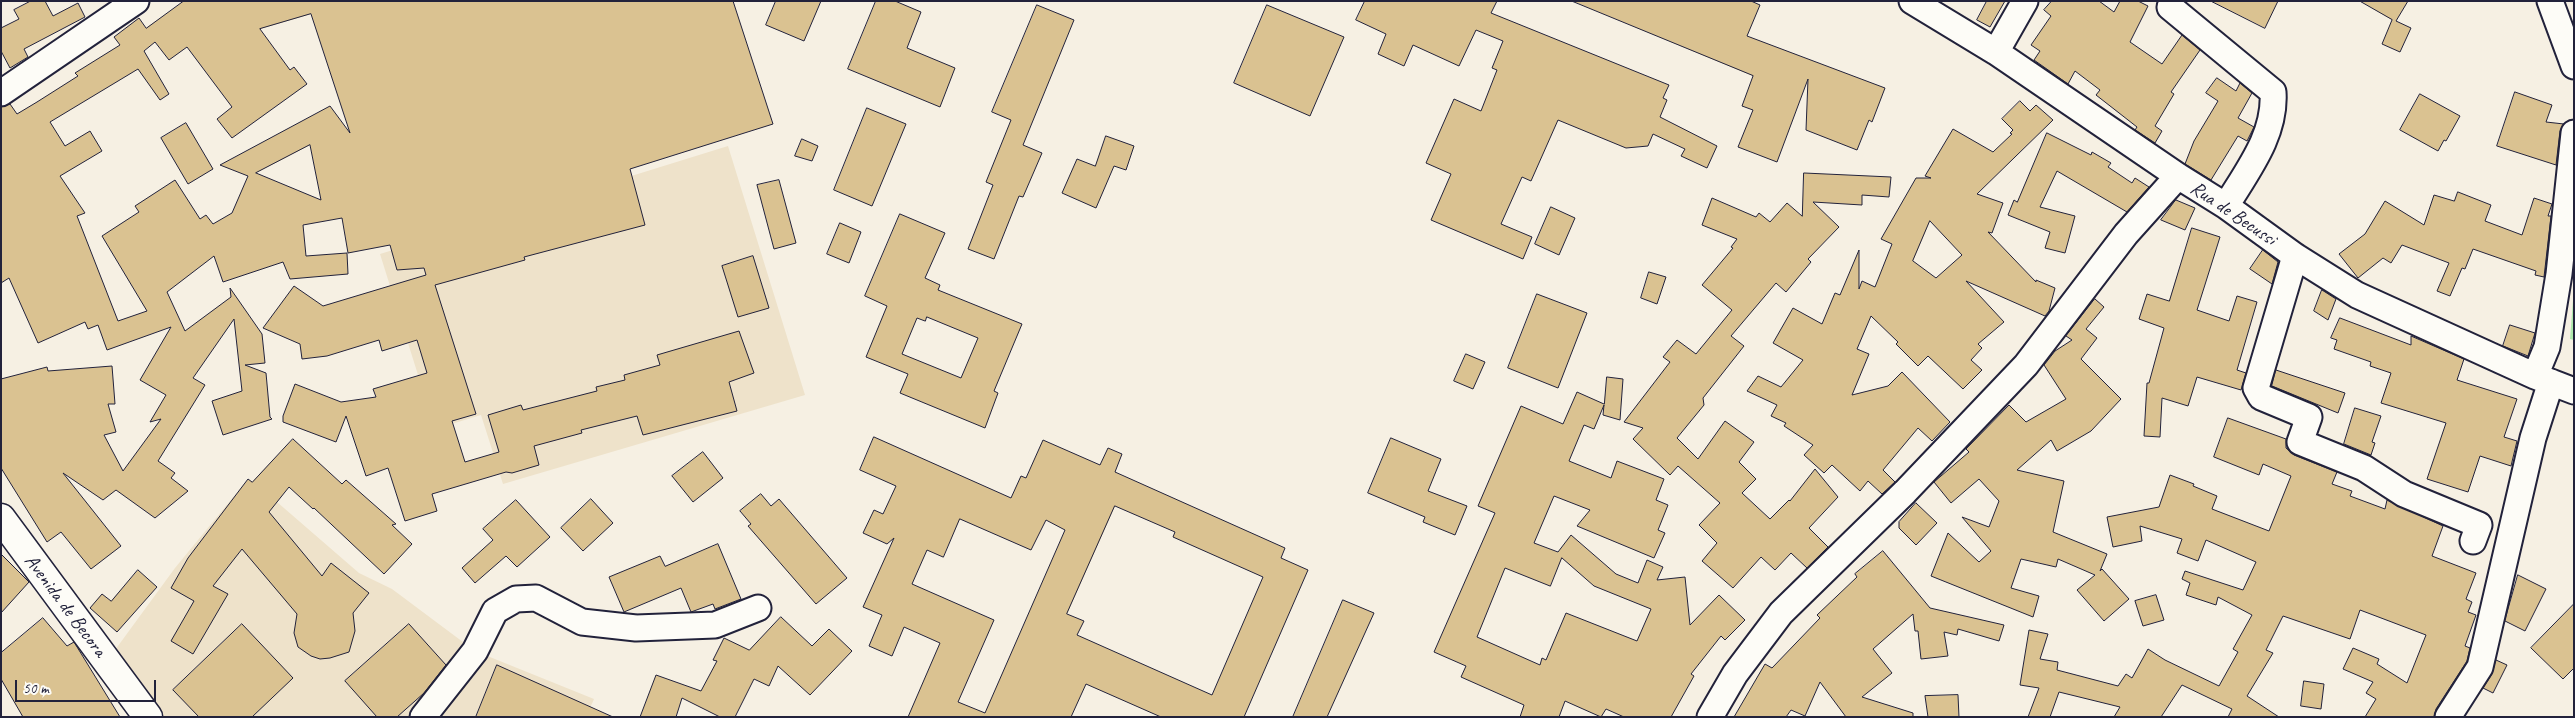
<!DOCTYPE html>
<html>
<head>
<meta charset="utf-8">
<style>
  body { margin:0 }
  #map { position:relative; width:2575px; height:718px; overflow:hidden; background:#f6f0e3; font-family:Caveat,sans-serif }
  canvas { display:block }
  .frame { position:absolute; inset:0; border:2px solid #22223b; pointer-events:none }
  .scale { position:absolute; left:15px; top:680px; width:141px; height:22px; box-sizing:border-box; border:2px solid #22223b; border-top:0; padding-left:6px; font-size:15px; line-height:18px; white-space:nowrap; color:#22223b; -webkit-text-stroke:4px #fdfcf7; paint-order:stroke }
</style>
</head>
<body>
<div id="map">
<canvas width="2575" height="718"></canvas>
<div class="frame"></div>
<div class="scale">50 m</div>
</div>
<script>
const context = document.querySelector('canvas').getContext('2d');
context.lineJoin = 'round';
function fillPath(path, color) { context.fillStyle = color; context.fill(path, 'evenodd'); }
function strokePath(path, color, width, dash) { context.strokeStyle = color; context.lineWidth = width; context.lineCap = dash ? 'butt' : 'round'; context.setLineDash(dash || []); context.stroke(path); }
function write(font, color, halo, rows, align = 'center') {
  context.font = font + ' Caveat,sans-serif'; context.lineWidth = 4; context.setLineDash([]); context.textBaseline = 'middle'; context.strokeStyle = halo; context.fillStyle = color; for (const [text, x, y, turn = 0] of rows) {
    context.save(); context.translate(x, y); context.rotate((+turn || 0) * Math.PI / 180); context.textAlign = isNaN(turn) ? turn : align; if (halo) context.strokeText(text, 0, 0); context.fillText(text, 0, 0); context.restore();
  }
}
const built = new Path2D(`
  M728,146l77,249 -302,89 -22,-69 -46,14 -55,-175z
  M248,479l29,23 82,71 33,16 83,62 119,48 -8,18h-438l-41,-56 68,-93z`);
const green = new Path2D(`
  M2574,287v53l-4,-1z`);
const building = new Path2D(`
  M31,1h14l8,15 25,-13 7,14 -61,32 4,8 -18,11 -9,-17v-23l18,-9 -5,-9z
  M184,1h549l40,123 -143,45 15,56 -121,32 1,3 -90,25 41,129 -24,7 13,41 34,-10 -11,-37 33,-10 2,5 74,-19 -1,-4 29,-7 -1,-5 36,-10 -3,-10 82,-24 15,42 -25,9 8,29 -94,24 -6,-19 -56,14 1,3 -48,13 5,19 -27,8 -6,-1 -74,22 5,17 -32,10 -17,-53 -22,8 -20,-60 -10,26 -53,-20v-6l12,-32 46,18 35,-5 -3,-8 54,-16 -10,-33 -35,11 -3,-11 -52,16 -25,3 -2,-15 -37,-16 31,-42 29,20 103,-31 -2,-7 -27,2 -7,-25 -42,8 -6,-35 -39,7 3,31 41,-3 1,21 -58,5 -7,-17 -60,20 -9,-26 -47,36 18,39 46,-34 -1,-9 32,46 3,29 -20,2 21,8 4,44 2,2 -49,16 -11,-34 30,-10 -8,-72 -41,59 12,7 -47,76 17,12 -4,5 17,13 -33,27 -39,-28 -13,10 -40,-27 58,73 -30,23 -30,-37 -14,10 -46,-74v-89l46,-12 1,4 64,-5 3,38h-7l8,28 -12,3 19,36 38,-52 -11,3 16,-27 -26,-15 31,-53 -64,23 -9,-25 -10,4 -3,-7 -47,21 -29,-65 -8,5v-176l9,-3 7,10 20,-12 41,-26 -3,-3 45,-28 -6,-8 25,-19 7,10zM311,14l39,119 -20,-27 -110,59 28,11 -16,37 -19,11 -7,-9 -6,4 -25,-39 -40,26 4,6 -37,24 45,75 -29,10 -41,-105 8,-3 -25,-37 42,-25 -12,-20 -25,15 -15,-24 88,-53 22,31 9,-6 -25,-43 11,-9 14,18 18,-13 45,60 -15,12 15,19 75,-54 -13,-17 -4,3 -30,-41zM310,145l11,55 -65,-27z
  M776,1h45l-17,40 -38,-16z
  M876,1h19l26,11 -14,36 48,20 -15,39 -92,-38z
  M1365,1h132l-6,12 178,72 -6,13 4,2 -7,17 57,29 -10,22 -26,-12 4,-7 -32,-15 -5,12 -22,2 -68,-28 -27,61 -9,-4 -21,47 31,13 -9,22 -92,-39 20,-46 -25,-11 28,-64 27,12 16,-41 -5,-2 11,-27 -27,-11 -17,36 -46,-21 -9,21 -26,-12 8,-20 -30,-14z
  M1572,1h179l9,4 -13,31 138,52 -13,34 -3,-2 -12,30 -51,-20 2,-51 -31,83 -39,-15 15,-37 -11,-4 11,-30z
  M1987,1h18l-15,26 -13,-7z
  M2052,1h47l15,11 6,-11h18l10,5 -18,36 32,22 20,-29 18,15 -29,42 3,2 -19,32 7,5 -7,12 -20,-13 2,-3 -41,-32 4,-5 -25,-19 -7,13 -34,-24 6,-9 -9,-6 20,-29 -7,-6z
  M2211,1h67l-13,27z
  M2360,1h48l-12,20 15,7 -11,24 -18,-8 10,-24z
  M1037,5l37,15 -51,125 19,8 -19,44 -4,-1 -25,63 -26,-10 25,-64 -7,-3 25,-62 -19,-8z
  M1267,5l77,32 -34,79 -76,-33z
  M2217,78l19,13 4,-8 12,10 -14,25 16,9 -7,14 -9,-5 -27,44 -26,-16 9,-23 24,-40 -12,-8z
  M2515,92l37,13 -6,17 18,2 -4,7 -4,34 -59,-19z
  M2420,94l40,22 -14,25 -2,-1 -6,11 -38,-21z
  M2020,101l10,10 6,-6 17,15 -76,74 26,9 -11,30 -4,-1 48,50v-2l19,8 -6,23 -4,5 -79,-35 38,41 -26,22 4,4 -11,12 11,10 -19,19 -35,-33 -10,10 -22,-22 2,-2 -27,-26 -14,33 12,5 -17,41 36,-9 14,-14 48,50 -18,19 -14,-13 -35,42 12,12 -13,12 -14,-13 -8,10 -28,-26 -8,8 -20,-18 9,-10 -29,-19 2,-3 -15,-7 6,-11 -30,-14 11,-15 23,11 22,-27 -30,-17 20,-35 29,16 13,-31 5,2 19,-45v39l3,-8 13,6 17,-43 -11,-5 35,-61h15l-6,-2 28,-47 40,23 19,-18 -2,-1 3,-3 -11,-11zM1930,221l32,34 -26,23 -23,-17z
  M867,108l39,16 -34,82 -38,-16z
  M186,123l27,46 -25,15 -27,-46z
  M2047,133l44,22 1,-3 19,11 -3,4 24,16 3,-5 14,9 -22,25 -70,-41 -17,36 35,9 -10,37 -20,-5 5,-16 -42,-17 6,-15 3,2z
  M1106,136l28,10 -8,24 -12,-4 -18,42 -34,-15 15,-34 18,7z
  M802,139l16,7 -6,15 -17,-5z
  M1804,173l87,4 -2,20 -27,-2v10l-49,-3 26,25 -31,32 3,3 -25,30 -10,-9 -45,53 13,10 -41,52 1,7 -27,33 21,21 27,-38 29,21 -15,20 17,17 -14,14 28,26 19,-19 1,1 25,-32 23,28 -29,31 19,19 -21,21 -16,-15 -16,17 -14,-13 -28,31 -31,-27 15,-18 -18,-18 21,-22 -42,-37 -8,9 -37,-36 10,-11 -19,-6 46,-60 -7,-5 14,-17 19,14 36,-44 -30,-25 31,-37 -2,-1 6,-8 -35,-14 10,-27 44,19 3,-4 11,9 17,-19 15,13z
  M779,180l17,63 -22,6 -17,-64z
  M2458,192l33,13 -6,16 37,14 12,-37 18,6 -4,12h3l-7,61 -9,-2 1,-4 -63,-22 -8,20 -3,-1 -12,28 -13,-5 12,-28 -47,-18 -11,18 -8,-5 -25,20 -19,-24 26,-20 20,-33 39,24 10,-30 20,6z
  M2176,200l19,8 -10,22 -24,-10z
  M1551,207l24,11 -16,37 -24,-11z
  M900,214l45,19 -20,45 15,7 -2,5 84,34 -28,67 4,2 -13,35 -85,-35 8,-19 -42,-17 21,-51 -22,-10zM927,317l51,21 -17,40 -59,-24 15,-36 8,3z
  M840,223l21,9 -12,31 -22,-9z
  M2192,228l28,9 -23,73 32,11 8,-25 20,6 -20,68 9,3 -5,17 -44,-13 -9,29 -26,-8 -2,39 -16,-1 3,-53h2l15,-55 -25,-9 8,-25 22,7z
  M2263,250l15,12 -6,22 -22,-15z
  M753,256l16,52 -31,9 -16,-51z
  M1649,272l17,5 -9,27 -16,-6z
  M2322,290l14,9 -8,21 -14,-9z
  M1537,294l50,19 -29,75 -50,-20z
  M2095,299l9,8 -18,22 11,9 -16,21 40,40 -30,32 -34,20 -6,-11 -34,30 47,11 -11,51 54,22 -7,17 2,-2 27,30 -25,22 -27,-31 18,-15 -37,-16 -2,8 -35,-8 -10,29 28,8 -6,21 -102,-41 17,-43 31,29 12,-11 -29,-34 27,10 10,-26 -20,-22 -28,24 -17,-21 35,-30 -3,-3 43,-44 17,17 40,-23 -22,-34 11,-14 17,-11 -6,-4z
  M2340,318l71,27v-9l53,23 -7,21 60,19 -13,38 13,4 -6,25 -31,-10 -12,36 -41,-13 19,-56 -65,-20 10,-30 -21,-7 1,-4 -37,-13 3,-9 -6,-2z
  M2510,325l25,8 -7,23 -25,-10z
  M1466,354l19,8 -12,27 -19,-8z
  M2276,370l69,23 -7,20 -66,-27z
  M1607,377l16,2 -3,41 -17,-5 1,-10 -10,24 -10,-4 -15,36 42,17 6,-17 47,18 -8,21 12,5 -10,25 7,3 -11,25 -77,-32 13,-16 -36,-14 -20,47 24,9 13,-17 45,39 22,9 9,-23 16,7 -6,13 28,-3 5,48 29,-30 26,25 -20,20 -4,-4 -30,38 3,2 -23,41h-47l-18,-8 -5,8 -36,-16 -6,16h-39l4,-12 -63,-28 5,-11 -32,-14 61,-139 -17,-7 43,-100 42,18 14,-32 27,12zM1562,558l32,28 57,23 -14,32 -71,-28 -20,47 -4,-2 -2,7 -63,-28 28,-69 45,18z
  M2355,408l26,8 -9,26 3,1 -4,12 -27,-11z
  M2228,418l58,21v9l8,7 43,17 -5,12 20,7 -2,5 35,13 2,-9 56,26 -11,30 44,17 -10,26 6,3 -4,10 8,3 -11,31 5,2 -3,13 -31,48 -2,8h-69l11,-18 -10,-6 7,-11 -30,-13 10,-21 26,11 -2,5 30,19 19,-48 -66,-25 -10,29 -67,-23 -17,34 7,3 -26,43 32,21h-51l4,-8 -50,-24 -21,32h-47l6,-10 -61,-15 -9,25h-22l11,-29 -19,-3 9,-55 19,4 -8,25 18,3 -1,8 61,16 8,-12 6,4 16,-29 17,11 54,26 19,-34 -5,-3 19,-34 -34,-18 -2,8 -30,-10 4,-12 -8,-4 3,-8 58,19 13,-28 -50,-22 -8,21 -21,-8 5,-14 -42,-13 2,15 -29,6 -6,-30 52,-10 11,-32 24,9 -1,2 24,10 -5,13 57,22 22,-55 -28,-12 -4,11 -45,-18z
  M874,437l137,61 10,-22 5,2 17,-38 57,25 8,-17 14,6 -7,18 170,76 -4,10 27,12 -64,147h-83l-75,-33 -15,33h-163l32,-74 -36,-16 -12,29 -23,-10 13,-31 -19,-8 31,-69 -7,6 -24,-11 11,-23 9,4 13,-28 -36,-16zM1115,506l60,26 -2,5 90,40 -51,118 -135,-60 7,-14 -17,-7zM960,519l71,31 15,-30 19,10 -80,183 -27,-11 36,-82 -82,-36 15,-34 16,7z
  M1391,438l50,21 -13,32 39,15 -12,29 -32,-13 2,-5 -57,-24z
  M293,439l49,45 4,-4 50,44 -4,1 20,19 -28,30 -70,-66 -1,1 -24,-22 -20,25 53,64 9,-13 38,30 -16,20 2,18 -6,21 -19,6 -10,1 -9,-3 -13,-9 -4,-14 3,-19 -55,-65 -29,37 15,8 -35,60 -22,-13 23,-40 -23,-13 17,-30 60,-79 4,3z
  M703,452l20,26 -30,24 -21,-26z
  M761,494l10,12 8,-7 68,79 -31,26 -68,-78 3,-2 -11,-13z
  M591,499l22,24 -30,28 -22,-23z
  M516,500l34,37 -33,30 -11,-11 -31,27 -13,-15 31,-28 -10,-11z
  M1916,503l21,20 -21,22 -17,-17v-6z
  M718,544l23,55 -26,10 -2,-5 -22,8 -10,-24 -57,24 -15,-35 51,-21 5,10z
  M1883,551l47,57 74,17 -5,16 -41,-12 -1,6 -13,-3 4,24 -27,3 -3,-28h-3l-2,-17 -40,35 19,24 -30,24 51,16v4h-67l-26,-35 -15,34 -14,-6 -5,7h-52l31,-53 7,4 48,-50 -3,-3 40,-38 -2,-3z
  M1,554l28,28 -28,31z
  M138,570l19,17 -40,45 -27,-24 12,-14 9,7z
  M2518,575l28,14 -21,42 -20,-10z
  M2156,595l8,25 -21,6 -8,-25z
  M1343,600l31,13 -47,104h-34z
  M2574,604v64l-11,11 -32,-31z
  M781,617l31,29 17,-17 23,22 -42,44 -32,-29 -9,20 -15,-7 -19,38h-15l-38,-19 -6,19h-36l16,-42 45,16 16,-30 -4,-1 11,-22 25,12z
  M43,618l24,28 7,-4 46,75h-97l-22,-38v-26z
  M242,624l51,54 -41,39h-53l-26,-27z
  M409,624l37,41 -22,28 -27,24h-20l-32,-36z
  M2496,660l11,5 -14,28 -10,-5 9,-14z
  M497,665l116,52h-137z
  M2304,681l20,3 -3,25 -20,-3z
  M1958,695l1,22h-31l-3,-21z`);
const minor = new Path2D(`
  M1912,1l84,51 182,124 48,30 69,50 62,39 178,81 39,15
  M2550,1l24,65
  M2170,7l103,85c3,43 -26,79 -47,114
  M1996,52l29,-51
  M1,93l135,-92
  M2295,256l-39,132 5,9 48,20 -9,25 64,26 40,26 75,31 -6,16
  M2535,376l12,-29 12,-73 15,-141
  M423,717l52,-66 20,-40 21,-12 20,-1 46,24 54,6 79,-3 43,-17
  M1710,717l25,-43 46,-61 124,-121 121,-127 100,-131 52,-58
  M2448,717l32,-50 53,-229 18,-56`);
const major = new Path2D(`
  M1,518l147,199`);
const streetNames = [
  ["Rua de Becussi",2233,214,34],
  ["Avenida de Becora",65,606,53]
];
fillPath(built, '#eee2ca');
fillPath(green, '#aee8ac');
fillPath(building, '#dac291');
strokePath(building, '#22223b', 1);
strokePath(minor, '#22223b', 29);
strokePath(major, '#22223b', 31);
strokePath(minor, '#fdfcf7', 25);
strokePath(major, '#fdfcf7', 28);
write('20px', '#22223b', '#fdfcf7', streetNames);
</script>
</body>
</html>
